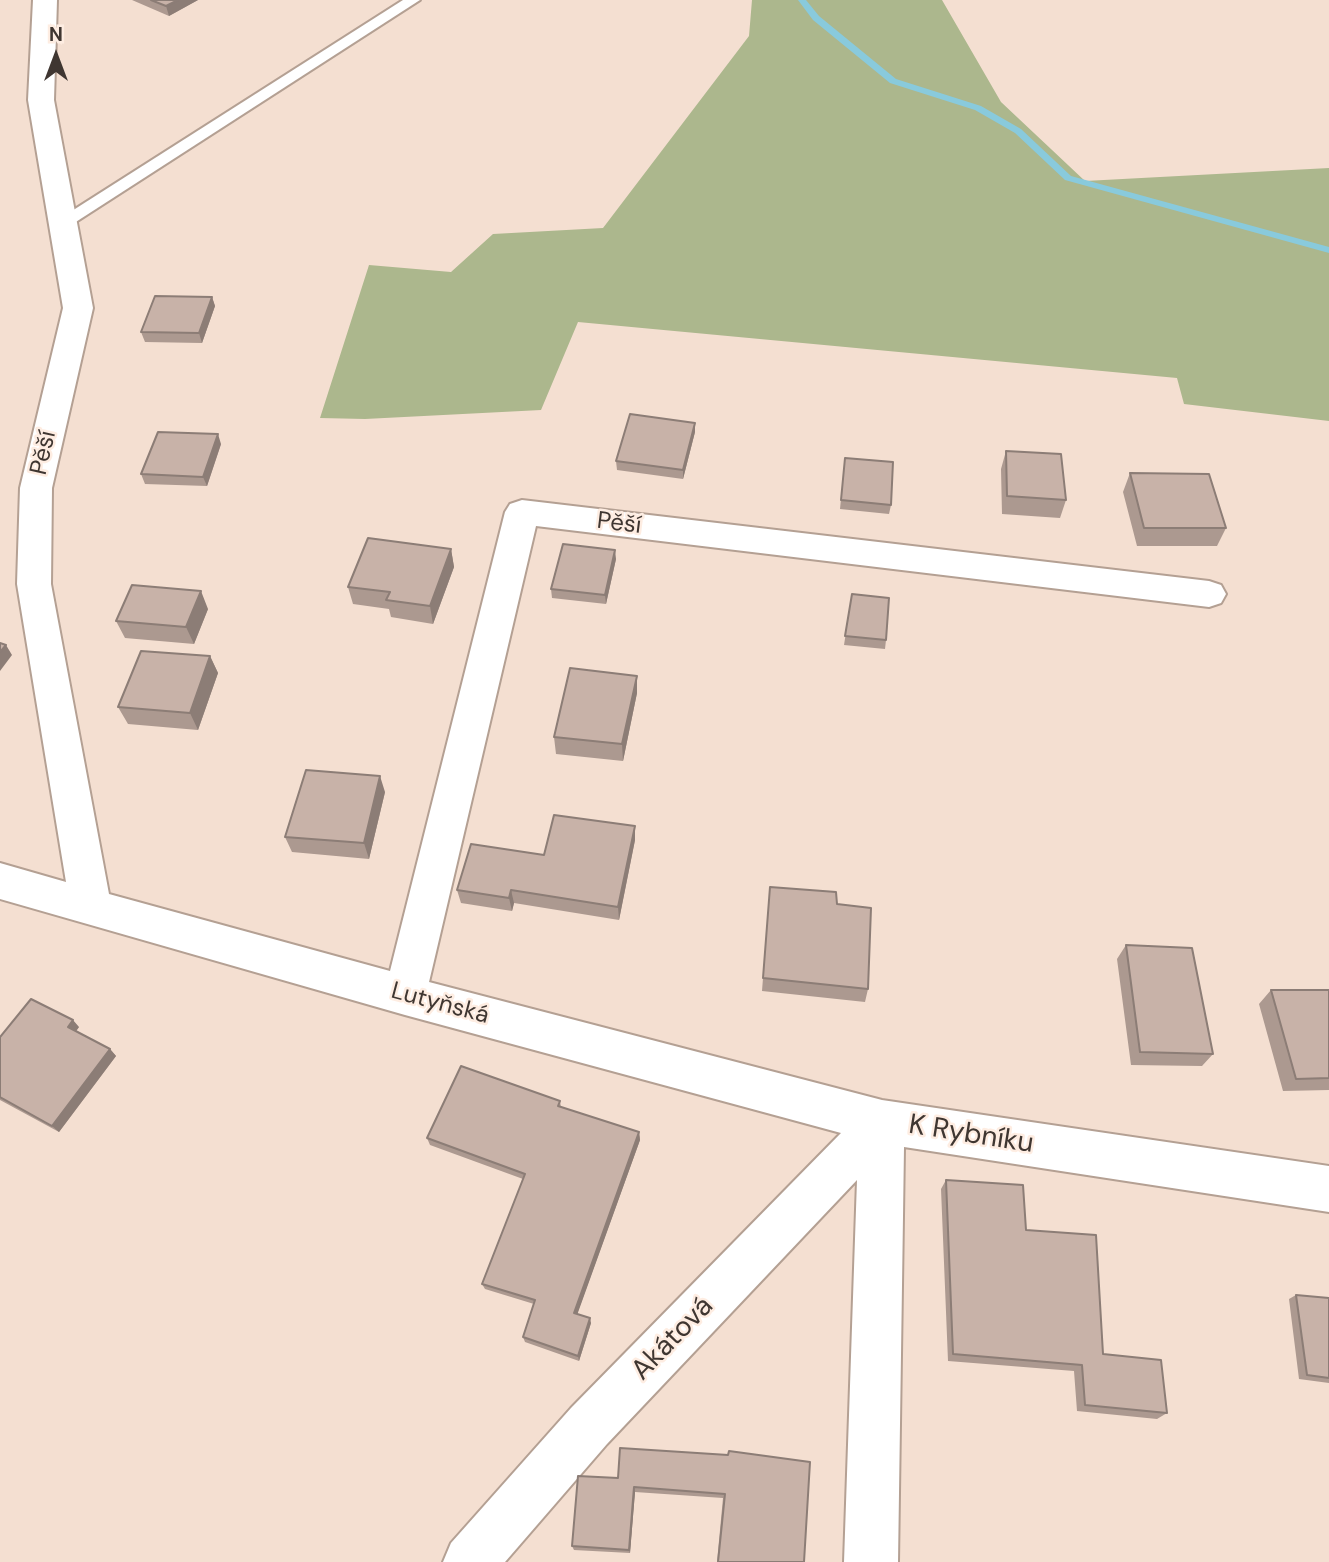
<!DOCTYPE html>
<html>
<head>
<meta charset="utf-8">
<style>
  body { margin:0 }
  #map { position:relative; width:1329px; height:1562px; overflow:hidden; background:#f4dfd1; font-family:"DM Sans",sans-serif }
  canvas { display:block }
  .north { position:absolute; left:21px; top:21px; width:70px; height:70px; -webkit-text-stroke:5px #feede2; paint-order:stroke; rotate:0deg; font-size:19px; font-weight:700; line-height:28px; text-align:center; color:#3f3631 }
  .north::after { content:''; display:block; margin:auto; width:24px; height:32px; background:#3f3631; clip-path:polygon(50% 0,100% 100%,50% 72%,0 100%) }
</style>
</head>
<body>
<div id="map">
<canvas width="1329" height="1562"></canvas>
<div class="north">N</div>
</div>
<script>
const context = document.querySelector('canvas').getContext('2d');
context.lineJoin = 'round';
function fillPath(path, color) { context.fillStyle = color; context.fill(path, 'evenodd'); }
function strokePath(path, color, width, dash) { context.strokeStyle = color; context.lineWidth = width; context.lineCap = dash ? 'butt' : 'round'; context.setLineDash(dash || []); context.stroke(path); }
function write(font, color, halo, rows, align = 'center') {
  context.font = font + ' "DM Sans",sans-serif'; context.lineWidth = 5; context.setLineDash([]); context.textBaseline = 'middle'; context.strokeStyle = halo; context.fillStyle = color; for (const [text, x, y, turn = 0] of rows) {
    context.save(); context.translate(x, y); context.rotate((+turn || 0) * Math.PI / 180); context.textAlign = isNaN(turn) ? turn : align; if (halo) context.strokeText(text, 0, 0); context.fillText(text, 0, 0); context.restore();
  }
}
const green = new Path2D(`
  M752,0h190l59,102 84,79 244,-13v253l-145,-17 -7,-26 -599,-56 -37,88 -176,9 -45,-1 49,-153 82,7 42,-38 110,-6 146,-192z`);
const stream = new Path2D(`
  M798,0h8l13,16 77,63 85,27 40,23 50,47 258,71v6l-264,-73 -50,-47 -40,-23 -85,-27 -77,-63z`);
const service = new Path2D(`
  M403,0h17l-352,227h-12l-3,-4z`);
const minor = new Path2D(`
  M33,0h24l-3,100 39,208 -41,180 -1,96 58,310 281,77 115,-459 5,-8 12,-4 687,81 12,4 5,9 -5,9 -12,4 -673,-81 -107,456 453,118 447,66v46l-425,-65 -6,415h-54l13,-382 -250,264 -102,118h-62l8,-19 120,-135 270,-275 -436,-118 -405,-116v-36l66,19 -49,-298 3,-96 43,-180 -35,-208z`);
const wall = new Path2D(`
  M132,0h66l-29,16z
  M212,297l3,9 -13,37 -57,-1 -4,-10z
  M695,423v9l-12,47 -66,-9 -1,-9z
  M221,444l-14,42 -62,-2 -4,-10z
  M1006,451l60,49 -6,18 -58,-4 -1,-45z
  M845,458l46,47 -2,9 -49,-5z
  M1130,473l96,55 -9,18h-80l-14,-54z
  M451,549l3,18 -21,57 -42,-7 -2,-8 -36,-5 -5,-17z
  M616,559l-10,45 -54,-6 -1,-9z
  M852,594l34,46 -1,9 -41,-4z
  M208,609l-14,35 -69,-6 -9,-17z
  M210,656l8,17 -20,57 -70,-6 -10,-17z
  M637,676v17l-14,68 -67,-7 -2,-17z
  M385,792l-16,67 -77,-7 -7,-15z
  M635,826v14l-16,80 -105,-17 -2,8 -51,-8 -4,-13 87,-35z
  M770,887l67,17 31,85 -3,13 -103,-11z
  M1126,945l87,109 -11,12 -71,-1 -14,-106z
  M1271,990h58v100l-46,1 -24,-87z
  M79,1027l-3,4 34,18 6,7 -57,76 -59,-32v-63z
  M560,1101l1,7 78,24 1,8 -63,174 14,9 -12,38 -54,-19 -2,-5 11,-33 -49,-15 -3,-5 41,-105 -93,-34 -3,-7z
  M946,1180l80,50 77,124 64,59 -10,6 -80,-8 -3,-40 -126,-10 -7,-172z
  M1296,1295l33,3v85l-30,-4 -10,-80z
  M728,1454l76,108h-87l6,-64 -88,-6 -5,61 -56,-3 -2,-4 46,-68z`);
const shadedWall = new Path2D(`
  M178,0h20l-29,16 -3,-10z
  M212,297l3,9 -13,37 -3,-10z
  M695,423v9l-12,47v-9z
  M218,434l3,10 -14,42 -4,-9z
  M451,549l3,18 -21,57 -3,-18z
  M615,550l1,9 -10,45 -1,-9z
  M201,591l7,18 -14,35 -8,-17z
  M6,645l6,10 -12,16v-19z
  M210,656l8,17 -20,57 -8,-17z
  M637,676v17l-14,68 -1,-17z
  M380,776l5,16 -16,67 -5,-16z
  M635,826v14l-16,80 -1,-13z
  M511,890l3,13 -2,8 -3,-13z
  M73,1020l6,7 -5,7 -6,-7z
  M110,1049l6,7 -57,76 -7,-6z
  M639,1132l1,8 -64,178 -2,-5z
  M590,1318l1,5 -12,38 -1,-5z
  M634,1487l1,5 -5,61 -1,-3z`);
const building = new Path2D(`
  M151,0h27l-12,6z
  M155,296l57,1 -13,36 -58,-1z
  M630,414l65,9 -12,47 -67,-9z
  M158,432l60,2 -15,43 -62,-3z
  M1006,451l55,3 5,46 -59,-4z
  M845,458l48,4 -2,43 -50,-5z
  M1130,473l79,1 17,54h-82z
  M368,538l83,11 -21,57 -44,-6 4,-8 -42,-5z
  M563,544l52,6 -10,45 -54,-6z
  M132,585l69,6 -15,36 -70,-6z
  M852,594l37,4 -3,42 -41,-4z
  M0,643l6,2 -6,7z
  M141,651l69,5 -20,57 -72,-6z
  M570,668l67,8 -15,68 -68,-7z
  M306,770l74,6 -16,67 -79,-6z
  M554,815l81,11 -17,81 -107,-17 -2,8 -52,-8 14,-46 73,11z
  M770,887l66,5 1,12 34,4 -3,81 -105,-11z
  M1126,945l66,3 21,106 -73,-2z
  M1271,990h58v88l-33,1z
  M31,999l42,21 -5,7 42,22 -58,77 -52,-29v-60z
  M461,1066l99,35 -2,5 81,26 -65,181 16,5 -12,38 -55,-19 12,-37 -53,-16 43,-110 -98,-36z
  M946,1180l77,5 3,45 70,5 7,119 58,6 6,53 -82,-8 -3,-40 -129,-11z
  M1296,1295l33,3v80l-22,-3z
  M620,1448l108,7 1,-4 81,11 -6,100h-86l7,-68 -91,-7 -5,63 -57,-4 6,-70 40,2z`);
const streetNames = [
  ["Pěší",44,453,-77],
  ["Pěší",619,524,7],
  ["Lutyňská",440,1004,15]
];
const nearStreetnames = [
  ["K Rybníku",971,1135,9],
  ["Akátová",673,1339,-46]
];
fillPath(green, '#acb78d');
fillPath(stream, '#89cadc');
strokePath(service, '#b4a093', 4);
strokePath(minor, '#b4a093', 4);
fillPath(service, '#fff');
fillPath(minor, '#fff');
fillPath(wall, '#ac9990');
fillPath(shadedWall, '#8c7d76');
fillPath(building, '#c8b2a8');
strokePath(building, '#8c7d76', 2);
write('24px', '#3f3631', '#feede2', streetNames);
write('28px', '#3f3631', '#feede2', nearStreetnames);
</script>
</body>
</html>
